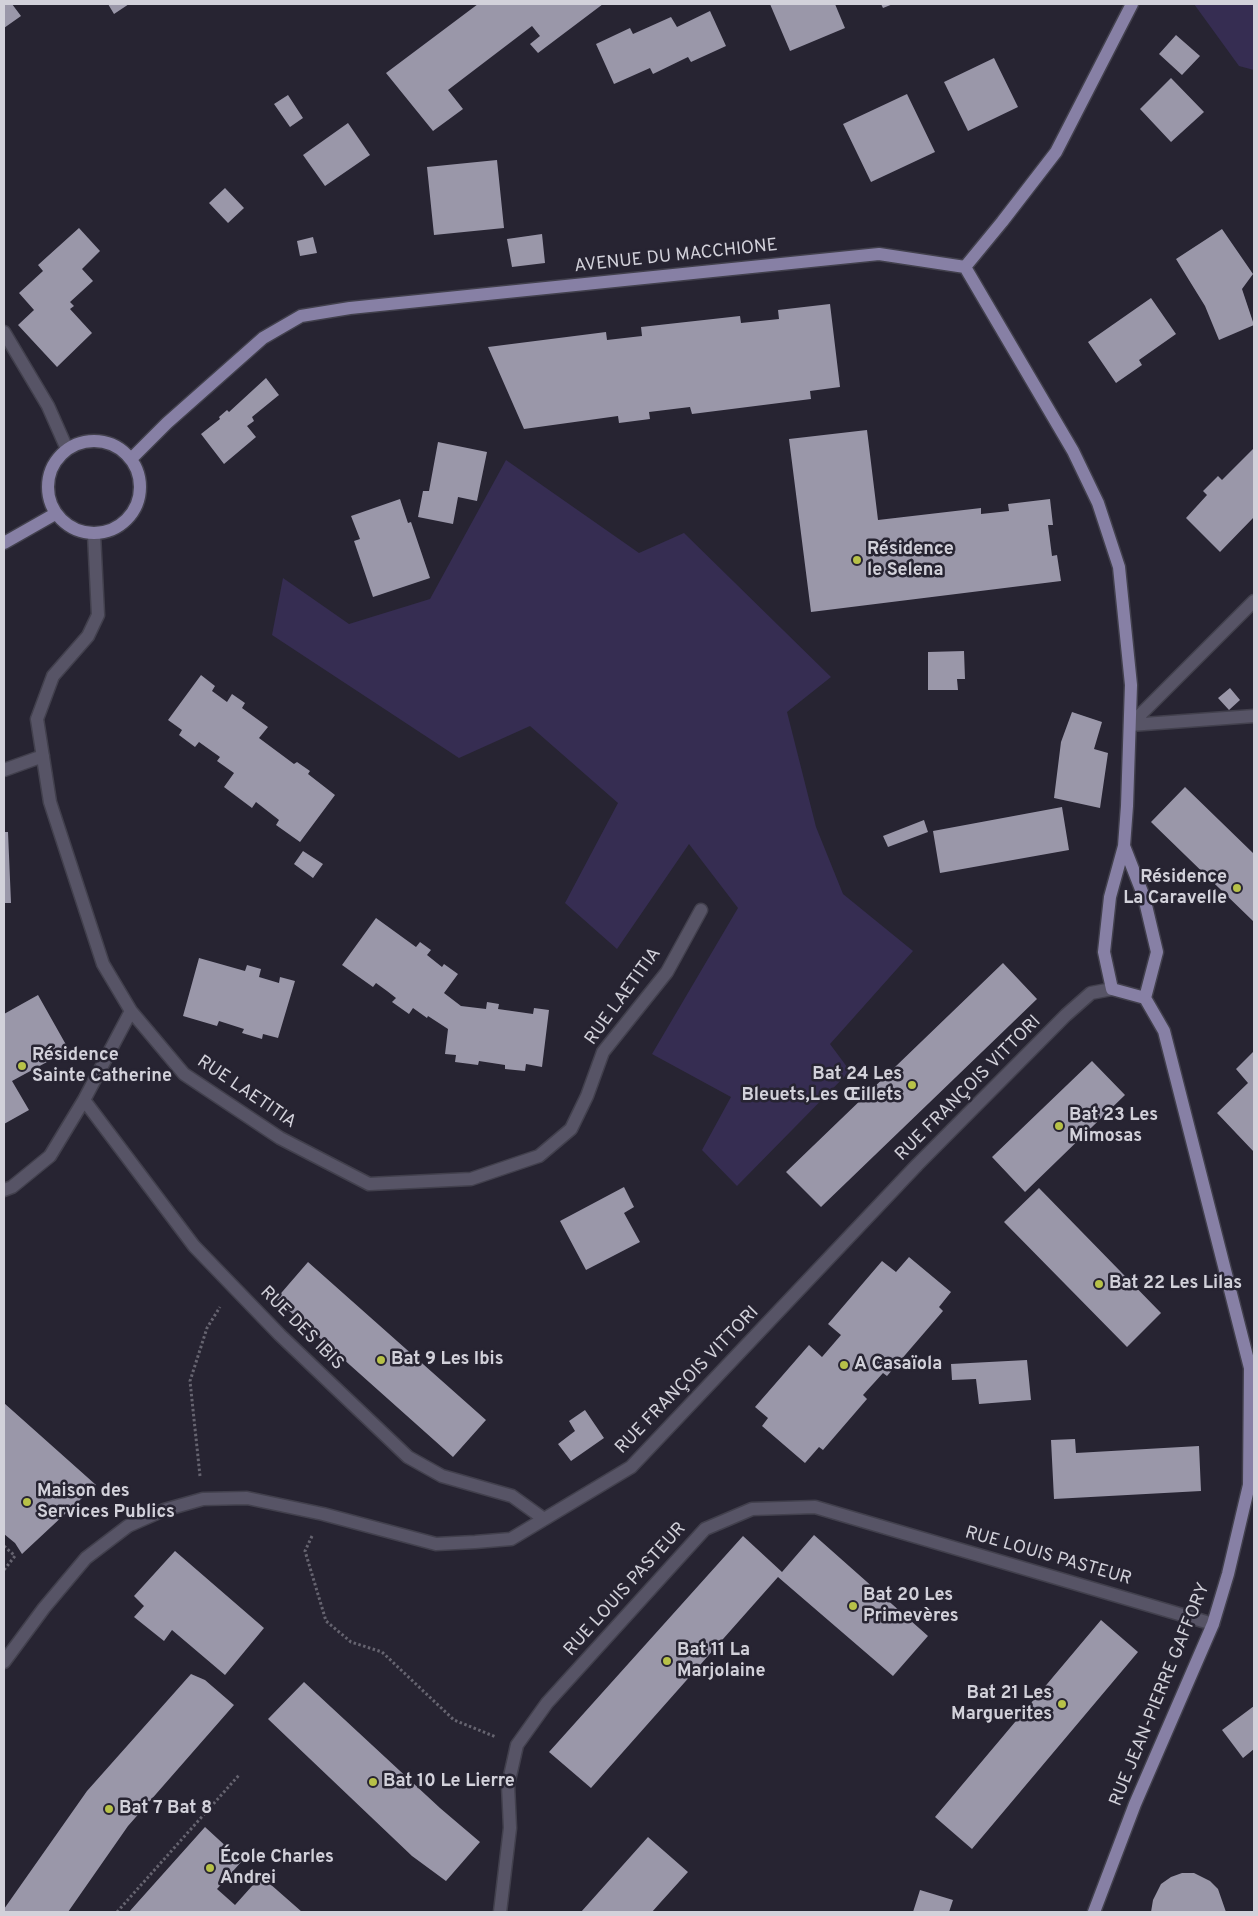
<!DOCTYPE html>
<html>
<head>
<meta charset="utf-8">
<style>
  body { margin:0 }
  #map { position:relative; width:1258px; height:1916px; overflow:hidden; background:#272432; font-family:Overpass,sans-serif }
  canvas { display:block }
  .frame { position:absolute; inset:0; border:5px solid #d2d1da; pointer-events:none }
</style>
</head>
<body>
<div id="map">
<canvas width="1258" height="1916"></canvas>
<div class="frame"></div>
</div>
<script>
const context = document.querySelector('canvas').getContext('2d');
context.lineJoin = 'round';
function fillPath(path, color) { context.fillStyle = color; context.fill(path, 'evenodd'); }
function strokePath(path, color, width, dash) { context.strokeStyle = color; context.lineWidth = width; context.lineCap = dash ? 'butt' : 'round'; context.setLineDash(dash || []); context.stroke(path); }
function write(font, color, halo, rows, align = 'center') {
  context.font = font + ' Overpass,sans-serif'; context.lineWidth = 5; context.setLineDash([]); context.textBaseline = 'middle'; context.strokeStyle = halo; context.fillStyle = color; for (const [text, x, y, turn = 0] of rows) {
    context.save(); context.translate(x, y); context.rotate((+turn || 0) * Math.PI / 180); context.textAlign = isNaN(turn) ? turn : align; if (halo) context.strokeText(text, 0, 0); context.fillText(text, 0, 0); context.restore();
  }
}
const green = new Path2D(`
  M1194,4h60v66l-15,-4z
  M506,460l133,93 45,-20 147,144 -44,35 29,115 27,67 70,57 -83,93 20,27 -113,115 -35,-36 29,-53 -79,-43 86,-146 -49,-64 -72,105 -52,-46 53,-100 -88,-77 -71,32 -187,-123 11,-57 66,46 81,-25z`);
const building = new Path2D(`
  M4,4h8l9,12 -17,12z
  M108,4h21l-15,10z
  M478,4h125l-65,49 -8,-9 10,-8 -8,-10 -84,64 15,19 -30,22 -47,-58z
  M770,4h65l10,24 -55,23z
  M881,4h12l-10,4z
  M710,11l16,35 -35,16 -3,-5 -35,17 -3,-6 -36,16 -18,-40 34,-16 3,6 38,-17 6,10z
  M1176,35l24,21 -18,19 -23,-21z
  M994,58l24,49 -50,24 -24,-49z
  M1171,78l33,34 -33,30 -31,-33z
  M907,94l28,58 -64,30 -28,-58z
  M288,95l15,23 -13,9 -16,-23z
  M348,123l22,32 -45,31 -22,-31z
  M497,160l7,68 -70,7 -7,-68z
  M225,188l19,20 -16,15 -19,-20z
  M79,228l21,23 -18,18 11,12 -23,21 4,4 -4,3 22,24 -35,34 -39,-42 16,-15 -15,-17 24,-22 -5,-6z
  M1222,229l31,45 -11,15 12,36 -35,15 -14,-34 -29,-47z
  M542,234l3,29 -33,4 -5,-28z
  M313,237l4,16 -17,3 -3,-15z
  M1151,298l25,36 -37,26 3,5 -26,18 -28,-41z
  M830,304l10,83 -30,4 1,8 -119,15 -2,-7 -41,5 1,7 -31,4 -1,-7 -94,13 -36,-82 118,-15 1,8 35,-4 -1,-9 99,-11 1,7 38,-4 -1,-9z
  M266,378l13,17 -27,22 2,4 -7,5 9,11 -32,27 -23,-30 19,-15 -1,-2 8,-7 2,2z
  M867,430l11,90 103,-12v6l28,-3 -1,-7 42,-5 3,26h-5l4,31 5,-1 4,26 -250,31 -22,-173z
  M438,442l49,10 -10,49 -19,-4 -5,27 -35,-7 5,-26h6z
  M1254,448v69l-34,35 -34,-34 21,-23 -4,-4 15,-15 4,4z
  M400,499l8,24 3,-1 19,56 -57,19 -19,-56 6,-2 -9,-23z
  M964,651l1,28h-8l1,11h-30v-38z
  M201,675l14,11 -3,5 15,11 5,-8 13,9 -3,5 26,19 -9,11 35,26 3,-2 13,9 -2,3 27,21 -35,47 -24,-17 3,-5 -23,-18 -4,6 -28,-21 10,-14 -17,-12 3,-4 -21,-15 -4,5 -16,-12 3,-5 -14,-10z
  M1230,688l10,12 -11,10 -11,-12z
  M1072,712l30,10 -8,27 14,4 -8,55 -46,-10 7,-56z
  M1185,787l69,67v68l-103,-100z
  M1062,807l7,43 -129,23 -7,-42z
  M924,820l4,12 -40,15 -5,-11z
  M4,832h4l3,71h-7z
  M303,851l20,13 -10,14 -19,-14z
  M376,918l40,29 4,-5 11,8 -4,5 15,12 2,-3 14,10 -14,19 17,13 25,3 1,-7 12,2 -1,5 35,5 1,-6 15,2 -7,57 -16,-3 -1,7 -20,-2v-4l-26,-4 -1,4 -23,-3 1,-7 -11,-1 3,-25 -20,-13 -1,2 -14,-10 -4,6 -17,-12 4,-4 -9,-7 -11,-8 -3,4 -31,-22z
  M199,958l46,13 2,-6 14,4 -2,8 20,6 1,-6 15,4 -17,57 -15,-4 -1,5 -20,-6 2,-4 -25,-8 -2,5 -34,-10z
  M1003,963l34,36 -216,208 -35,-35z
  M38,995l31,55 -57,31 17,29 -25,14v-110z
  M1254,1051v101l-37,-39 31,-30 -12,-14z
  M1092,1061l33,34 -100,97 -33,-35z
  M624,1187l10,20 -10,6 16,29 -54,28 -26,-49z
  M1039,1188l122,125 -34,34 -123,-125z
  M909,1257l42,35 -12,15 4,4 -56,65 -4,-3 -20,22 4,4 -44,51 -4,-3 -14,16 -43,-37 6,-8 -13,-11 54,-62 13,12 19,-22 -13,-11 54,-63 14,11z
  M308,1262l178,158 -33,37 -177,-158z
  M1027,1360l4,40 -52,4 -3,-25 -24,1 -1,-16z
  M4,1403l92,82 -74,69 -7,-11 -11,-9z
  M585,1410l19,28 -33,23 -13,-17 17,-13 -6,-10z
  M1075,1439l1,14 123,-7 2,45 -147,8 -3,-59z
  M814,1535l114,101 -35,40 -115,-99 -187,211 -42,-36 194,-216 39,36z
  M175,1551l89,77 -39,47 -53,-45 -8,11 -30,-24 10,-11 -10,-10z
  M1101,1620l37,32 -166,197 -37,-32z
  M191,1674l14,6 29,25 -106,121 -60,86h-64v-3l83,-118z
  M304,1682l136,126 40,34 -34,39 -34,-25 -144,-137z
  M1254,1706v43l-11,9 -21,-28z
  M205,1827l37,34 -25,28 18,16 26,-29 41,36h-173z
  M648,1837l40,35 -28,31 -8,9h-71z
  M1182,1873h12l16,8 8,8 8,23h-75l2,-12 8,-16 10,-7z
  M920,1890l33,10 -4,12h-36z`);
const path = new Path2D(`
  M200,1476l-10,-95 17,-53 13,-21
  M312,1536l-7,15 21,70 25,21 31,10 72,68 42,17
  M4,1546l11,10 -11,14
  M117,1912l123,-138`);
const minor = new Path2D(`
  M4,332l44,74 19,43
  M94,534l4,81 -10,21 -35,40 -16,43 13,83 53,162 28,47 53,63 96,64 89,46 102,-5 68,-23 32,-27 16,-33 16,-44 64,-80 34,-62
  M1130,725l124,-124
  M1130,725l124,-9
  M4,770l39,-14
  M131,1011l-47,89 110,146 86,89 128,122 34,19 70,20 32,23
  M4,1190l8,-3 38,-31 34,-56
  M4,1662l40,-54 42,-50 42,-32 36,-16 39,-11 44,-1 76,16 113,30 39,-2 36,-3 120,-72 286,-302 149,-150 25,-22 21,-4
  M500,1912l10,-84 -2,-43 9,-40 30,-42 158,-174 47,-20 63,-2 398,117`);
const major = new Path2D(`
  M965,267l108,184 25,52 21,64 12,118 -4,121 -3,40 -14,51 -6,55 8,37 33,9 19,33 86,337 -1,117 -21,89 -15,50 -78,180 -41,108
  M965,267l37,-45 54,-70 76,-148
  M48 487a46 46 0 1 1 92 0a46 46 0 1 1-92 0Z
  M131,459l36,-36 96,-85 38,-22 49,-8 529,-54 86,13
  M4,543l51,-29
  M1124,846l20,51 13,55 -12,46`);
const markers = [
  [857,560,5,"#b7c148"],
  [1237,888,5,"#b7c148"],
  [22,1066,5,"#b7c148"],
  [912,1085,5,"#b7c148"],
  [1059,1126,5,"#b7c148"],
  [1099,1284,5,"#b7c148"],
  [381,1360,5,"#b7c148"],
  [844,1365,5,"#b7c148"],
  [27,1502,5,"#b7c148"],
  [853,1606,5,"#b7c148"],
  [667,1661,5,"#b7c148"],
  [1062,1704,5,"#b7c148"],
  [373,1782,5,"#b7c148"],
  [109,1809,5,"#b7c148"],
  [210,1868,5,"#b7c148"]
];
const streetNames = [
  ["AVENUE DU MACCHIONE",676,257,-6],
  ["RUE LAETITIA",624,997,-54],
  ["RUE FRANÇOIS VITTORI",969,1089,-45],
  ["RUE LAETITIA",246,1093,34],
  ["RUE DES IBIS",301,1329,45],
  ["RUE FRANÇOIS VITTORI",688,1381,-46],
  ["RUE LOUIS PASTEUR",1048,1557,16],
  ["RUE LOUIS PASTEUR",626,1590,-48],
  ["RUE JEAN-PIERRE GAFFORY",1161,1695,-68]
];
const poiNames = [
  ["Résidence",867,550],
  ["le Selena",867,571],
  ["Résidence",1227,878,"right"],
  ["La Caravelle",1227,899,"right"],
  ["Résidence",32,1056],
  ["Sainte Catherine",32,1077],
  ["Bat 24 Les",902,1075,"right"],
  ["Bleuets,Les Œillets",902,1096,"right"],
  ["Bat 23 Les",1069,1116],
  ["Mimosas",1069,1137],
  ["Bat 22 Les Lilas",1109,1284],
  ["Bat 9 Les Ibis",391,1360],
  ["A Casaïola",854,1365],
  ["Maison des",37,1492],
  ["Services Publics",37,1513],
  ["Bat 20 Les",863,1596],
  ["Primevères",863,1617],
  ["Bat 11 La",677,1651],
  ["Marjolaine",677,1672],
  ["Bat 21 Les",1052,1694,"right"],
  ["Marguerites",1052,1715,"right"],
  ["Bat 10 Le Lierre",383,1782],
  ["Bat 7 Bat 8",119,1809],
  ["École Charles",220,1858],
  ["Andrei",220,1879]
];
fillPath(green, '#362d52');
fillPath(building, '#9a97a9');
strokePath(minor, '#42404d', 15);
strokePath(major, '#42404d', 15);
strokePath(path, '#666470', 3, [2.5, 2.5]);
strokePath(minor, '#575466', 12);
strokePath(major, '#8780a5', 12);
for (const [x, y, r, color] of markers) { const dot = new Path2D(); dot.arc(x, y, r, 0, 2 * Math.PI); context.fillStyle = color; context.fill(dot); strokePath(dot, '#272432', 2); }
write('18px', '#d2d1da', '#272432', streetNames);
write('bold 18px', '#d2d1da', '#272432', poiNames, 'left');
</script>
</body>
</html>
